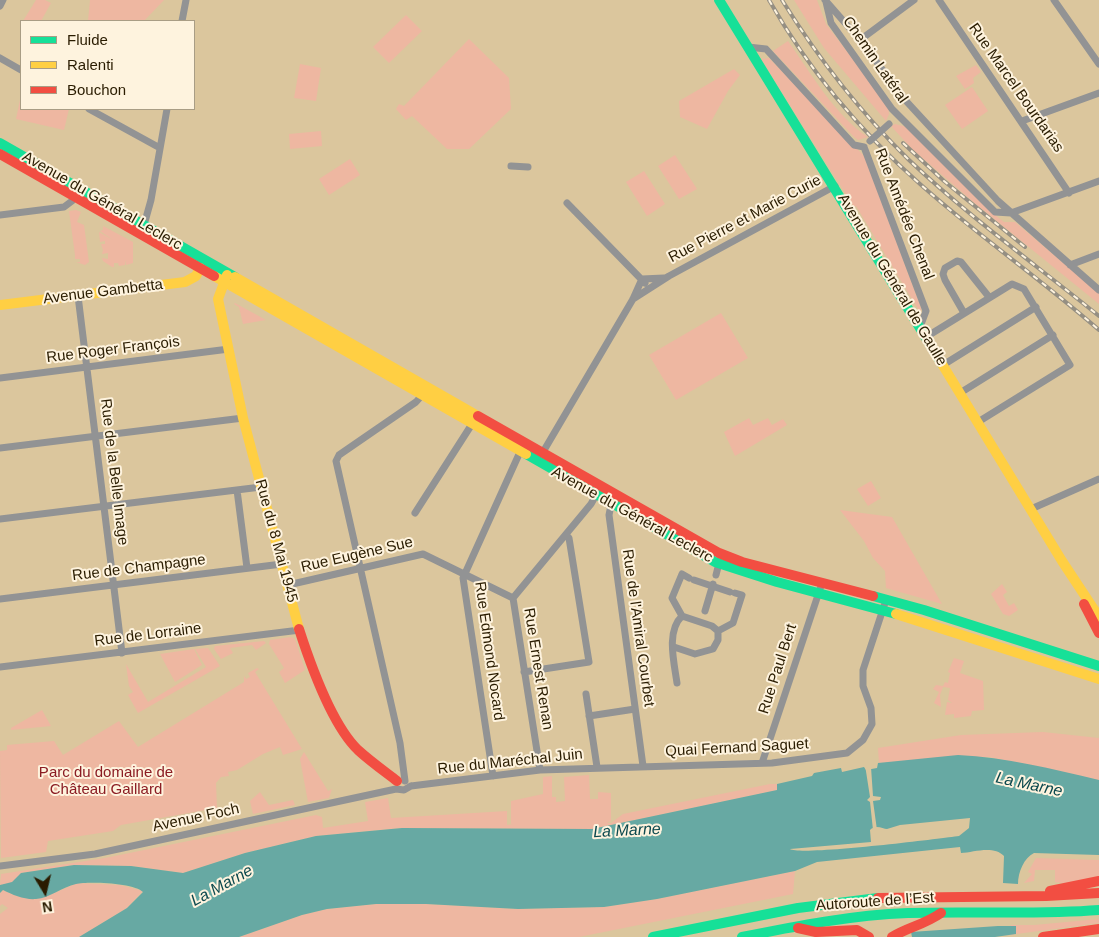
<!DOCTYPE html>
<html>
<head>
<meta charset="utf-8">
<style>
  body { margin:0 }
  #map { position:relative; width:1099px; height:937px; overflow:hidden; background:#dbc69d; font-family:Arial,sans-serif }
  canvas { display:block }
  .legend { position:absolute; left:20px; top:20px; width:175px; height:90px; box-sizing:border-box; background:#fef3de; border:1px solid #a99d85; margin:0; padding:6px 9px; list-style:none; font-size:15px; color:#2a1c00 }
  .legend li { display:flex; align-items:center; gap:10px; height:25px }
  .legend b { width:25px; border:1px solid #a99d85 }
  .north { position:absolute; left:20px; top:867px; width:50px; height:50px; -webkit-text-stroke:4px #fef3de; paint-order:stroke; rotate:171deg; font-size:14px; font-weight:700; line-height:20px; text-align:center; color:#2a1c00 }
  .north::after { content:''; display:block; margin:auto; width:18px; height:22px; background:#2a1c00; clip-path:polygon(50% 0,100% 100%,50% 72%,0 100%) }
</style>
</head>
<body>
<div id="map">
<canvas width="1099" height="937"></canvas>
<ul class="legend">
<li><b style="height:6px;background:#16e098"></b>Fluide</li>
<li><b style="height:6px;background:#ffcf43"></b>Ralenti</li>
<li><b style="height:6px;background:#f24e42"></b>Bouchon</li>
</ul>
<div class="north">N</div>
</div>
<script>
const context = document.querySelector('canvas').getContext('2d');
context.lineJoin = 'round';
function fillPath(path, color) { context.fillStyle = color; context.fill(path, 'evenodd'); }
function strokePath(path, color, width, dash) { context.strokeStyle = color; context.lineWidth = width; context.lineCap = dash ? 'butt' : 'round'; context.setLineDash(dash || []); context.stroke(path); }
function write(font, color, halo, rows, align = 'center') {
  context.font = font + ' Arial,sans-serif'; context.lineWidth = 4; context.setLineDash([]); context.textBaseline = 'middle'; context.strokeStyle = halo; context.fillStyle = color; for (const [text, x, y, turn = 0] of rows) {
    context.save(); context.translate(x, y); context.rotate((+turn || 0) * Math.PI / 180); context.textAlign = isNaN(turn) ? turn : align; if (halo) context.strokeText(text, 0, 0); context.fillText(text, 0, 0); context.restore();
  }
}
const green = new Path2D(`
  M36,0h9l6,3 -10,18h-18z
  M90,0h74l-20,21h-56z
  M794,0h23l9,24 62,81 1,9 -3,7 -62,-73z
  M406,15l16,16 -33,32 -16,-16z
  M469,39l40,39 2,31 -42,40h-22l-35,-33 -6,4 -10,-11 3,-5 5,2z
  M788,41c22,31 48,76 80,96l-10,3 -4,-3 -81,-86z
  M769,58l96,99 56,151v6l-65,-108 -2,1 -93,-148z
  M300,64l21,4 -5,33 -22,-3z
  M976,65l5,7 -8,6 1,5 -9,6 -9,-13z
  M734,69l6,6 -12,16 -21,38 -27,-12 -1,-16z
  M972,87l16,24 -26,18 -17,-24z
  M21,95v14h48l-5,21 -48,-11z
  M895,124l12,3 83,84 14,11h11l84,71v11l-127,-103 -60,-52 -21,-23z
  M321,131l1,15 -32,3 -1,-15z
  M675,155l22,34 -18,10 -21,-33z
  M350,159l10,16 -31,20 -10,-16z
  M644,171l21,33 -18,12 -21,-34z
  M76,210l5,2 -4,10 7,3 5,37 -4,3 -9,-3h4v-3h-5v-4l-6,-44z
  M103,226l30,16v21l-7,2 -1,-5v5l-6,1 -1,-3h-4v4h-2l-9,-6 -1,-3 6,1v-6l-6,1 1,-4 -2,-6h4v-3l-5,1 -1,-10 14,8 -13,-9 3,-1z
  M235,303l31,17 -23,4 -4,-17 -5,-3z
  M721,313l27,45 -72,42 -27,-45z
  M749,418l4,7 15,-7 4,7 11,-6 4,6 -52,31 -11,-24z
  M871,481l10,17 -13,8 -11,-17z
  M840,510l52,7 50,87 -56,-16 -1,-17 -12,-13 -9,-17z
  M1002,584l5,8 -4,3 6,11 5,-3 4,7 -9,6 -6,-2 -12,-20z
  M291,637l4,2 10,31 -20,13 -6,-11 5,-4 -15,-24 1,-4z
  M264,641l2,2 -10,7 -4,-5 -22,3 3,5 -12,6 -7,-10 1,-3z
  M208,648l12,18 -82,47 -10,-18 5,-3 -4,-6 -3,-22 22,38 58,-35 -11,-18z
  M194,649l8,16 -27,17 -15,-28z
  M954,658l10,3 -4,12 23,8 1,29 -12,1 -1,5 -17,2v-4l-9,1 2,-13 5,1 -4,-3 2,-12 -7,-1 -3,8 1,12 -7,-4 5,-11 -6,-3 3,-4 7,1 2,-4 3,1 2,-10 -2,-1z
  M257,668l2,1 -4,3 47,77 -19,6 -3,-8 -17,7 -26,16 -9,2 1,4 -8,1 -5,6 1,25 -96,17 -8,6 -65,10 -2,11 -45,6 -1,-107 7,-1v-5l47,-4 9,14 56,-34 19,26 106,-65v-6l2,3 4,-2 -2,-4z
  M42,710l9,16 -40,4v-2z
  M1043,732l56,6v42l-110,-23 -110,6 -1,-15 83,-13z
  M304,752l24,39 4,-2 -3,9 -21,4 -8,-43z
  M589,775l1,24h8v-7l13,1v28l-4,2h4l12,-9 147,-30h7l1,6 -186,39 -191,-1 -85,8 -71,17 -62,20 -52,-7 -57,-1 -53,8 -9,10 -12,2 1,-11 104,-16 211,-43 6,2 1,11 45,-7 -3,-19 23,-4 3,20 116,-7v14l6,-1h-2v-23l32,-7v-17l9,-1v21h4v5l9,-1 -1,-24z
  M260,792l9,13 24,-5 2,5 -42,9 -3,-13z
  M1036,858l63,2v17l-29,7 -15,-2v-12h-20l-1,11 -10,2 8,-9 -4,-2z
  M795,871l-2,23 -214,43h-340l63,-22 25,-6 49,-5h50l92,5 86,-2 53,-8z
  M77,883l43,2 23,6 -16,17 -48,29h-79v-23l8,-6 -6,-4 -2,2v-13l3,-3c33,16 43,6 74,-7z
  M1099,919v4l-90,12 2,-10h23z`);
const water = new Path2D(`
  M958,755c48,2 94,14 141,25v75l-65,-2c-10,5 -16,19 -16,31l-15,-1 1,-27c-10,-11 -30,-4 -43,-3l-1,-6 -143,15 -22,9 -138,28 -53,8 -86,2 -92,-5h-50l-49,5 -25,6 -63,22h-160l48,-29 16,-16c-8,-9 -55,-11 -67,-8 -14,3 -26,14 -40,15 -11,1 -23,-4 -33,-9l-3,3v-8l12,-3 9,-9 53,-8 57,1 52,7 62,-20 71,-17 86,-8 190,1 185,-39v-6l35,-8 2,-3 27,-5 1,4 22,-5 2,3 11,-2 1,-5zM970,818l-1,10 -10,8c-22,3 -158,20 -169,13l81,-7 -1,-12c6,-6 13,-1 17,-1l13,-4z
  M998,926h18v8l-21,3h-83l-1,-5z`);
const pier = new Path2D(`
  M865,765l1,3 5,-1 2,29 8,1 -1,3 -7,1 4,29h-4l-3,-28 -3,-2 3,-3z`);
const street = new Path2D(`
  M825,0l35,40 47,62 91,99 101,89
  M939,0l130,193
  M1054,0l45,64
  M826,2l5,21 61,86 103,103 16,1 88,-32
  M0,6l3,-6
  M182,21l4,-21
  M860,40l54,-40
  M748,47l18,2 88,96 10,2
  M0,58l21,12
  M89,109l71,39
  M1022,121l77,-28
  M864,147l62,164 -6,16
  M511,166l17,1
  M567,203l78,80
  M0,215l64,-8 8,-6 4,-9
  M144,225l7,-25 16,-91
  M1070,265l29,-11
  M78,296l44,357
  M633,299l36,-23 166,-90
  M964,313l-19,-33 -2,-6 2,-6 12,-7 4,1 28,35
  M926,337l86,-53 12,5 46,76 -92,57
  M943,365l93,-58
  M0,378l229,-29
  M960,393l93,-58
  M0,448l243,-30
  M543,452l90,-153 9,-20 22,-1
  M237,490l10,78
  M612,500l-3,15 34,251
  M1031,509l68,-30
  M415,513l57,-89
  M0,519l261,-32
  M716,575l3,-12
  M694,580l36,12
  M288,585l135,-31 90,44
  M0,599l282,-35
  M705,611l8,-27
  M682,616l-10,-18 10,-24 7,4
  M674,647l21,7 18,-5 5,-9v-9l15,-8 9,-28 -7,-2
  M0,667l300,-37
  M524,672l65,-10 -20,-124 -3,-3
  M677,683c-3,-21 -11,-52 5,-67l30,10 6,5
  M586,694l11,73
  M589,716l46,-7
  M762,763l60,-180
  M540,770l-27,-172 78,-94 5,-9v-3
  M493,776l-30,-198 57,-126
  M405,781l-5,-38 -64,-282 3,-6 77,-53 8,-9
  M411,786l129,-16 232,-7 75,-10 16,-13 9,-16 -1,-16 -8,-22v-16l23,-70
  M0,866l95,-12 301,-65 8,1 7,-4`);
const fast = new Path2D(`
  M719,0l223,364
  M0,143l235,134
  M526,454l189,108 62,20 119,32
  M873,596l51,14 175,56
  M653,937l145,-29 80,-10
  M742,937c55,-11 110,-22 166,-24 64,-2 127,2 191,-3`);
const slow = new Path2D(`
  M227,275l-9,24 25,119 56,211
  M214,276l312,178
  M235,277l243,139
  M0,305l185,-23 11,-6 4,-8
  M942,364l120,197 37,56
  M896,614l203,65`);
const jam = new Path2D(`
  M0,154l214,122
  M478,416l241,137 23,9 131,34
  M1084,604l15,29
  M299,629c11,34 33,96 59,121 12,11 26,21 39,31
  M1050,891l49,-10
  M878,898l168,-2 53,-3
  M798,928l18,4 41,-2 12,7
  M892,937c16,-10 32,-12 49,-24
  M1043,937l56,-8`);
const rail = new Path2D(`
  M769,0c39,69 91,131 151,184 57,51 121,95 179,146
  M782,0c36,58 78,112 127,160 59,56 127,105 190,156
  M903,143l41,38 81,66`);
const streetBridge = new Path2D(`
  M870,141l19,-17`);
const streetNames = [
  ["Chemin Latéral",875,60,55],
  ["Rue Marcel Bourdarias",1016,88,55],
  ["Avenue du Général Leclerc",102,201,30],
  ["Rue Amédée Chenal",904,214,69],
  ["Rue Pierre et Marie Curie",745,219,-28],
  ["Avenue du Général de Gaulle",892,280,59],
  ["Avenue Gambetta",103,292,-7],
  ["Rue Roger François",113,350,-7],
  ["Rue de la Belle Image",114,472,83],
  ["Avenue du Général Leclerc",632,515,29],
  ["Rue du 8 Mai 1945",276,541,75],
  ["Rue Eugène Sue",357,555,-13],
  ["Rue de Champagne",139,568,-7],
  ["Rue de l'Amiral Courbet",638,628,82],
  ["Rue de Lorraine",148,635,-7],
  ["Rue Edmond Nocard",489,651,82],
  ["Rue Ernest Renan",538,669,81],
  ["Rue Paul Bert",778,669,-72],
  ["Quai Fernand Saguet",737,748,-3],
  ["Rue du Maréchal Juin",510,762,-6],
  ["Avenue Foch",196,818,-12],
  ["Autoroute de l’Est",875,902,-4]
];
const parkNames = [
  ["Parc du domaine de",106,773],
  ["Château Gaillard",106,790]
];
const waterNames = [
  ["La Marne",1029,785,12],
  ["La Marne",627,831,-3],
  ["La Marne",222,886,-29]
];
fillPath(green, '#eeb7a1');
fillPath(water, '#67a9a3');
fillPath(pier, '#dbc69d');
strokePath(street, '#929394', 7);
strokePath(fast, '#16e098', 10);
strokePath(slow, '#ffcf43', 10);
strokePath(jam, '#f24e42', 10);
strokePath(rail, '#958f83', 4);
strokePath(rail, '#fef3de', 2, [5.5]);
strokePath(streetBridge, '#929394', 7);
write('15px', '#2a1c00', '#fef3de', streetNames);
write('15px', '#8b1c23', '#fef3de', parkNames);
write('italic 16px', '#0c494e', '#fef3de', waterNames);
</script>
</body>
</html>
